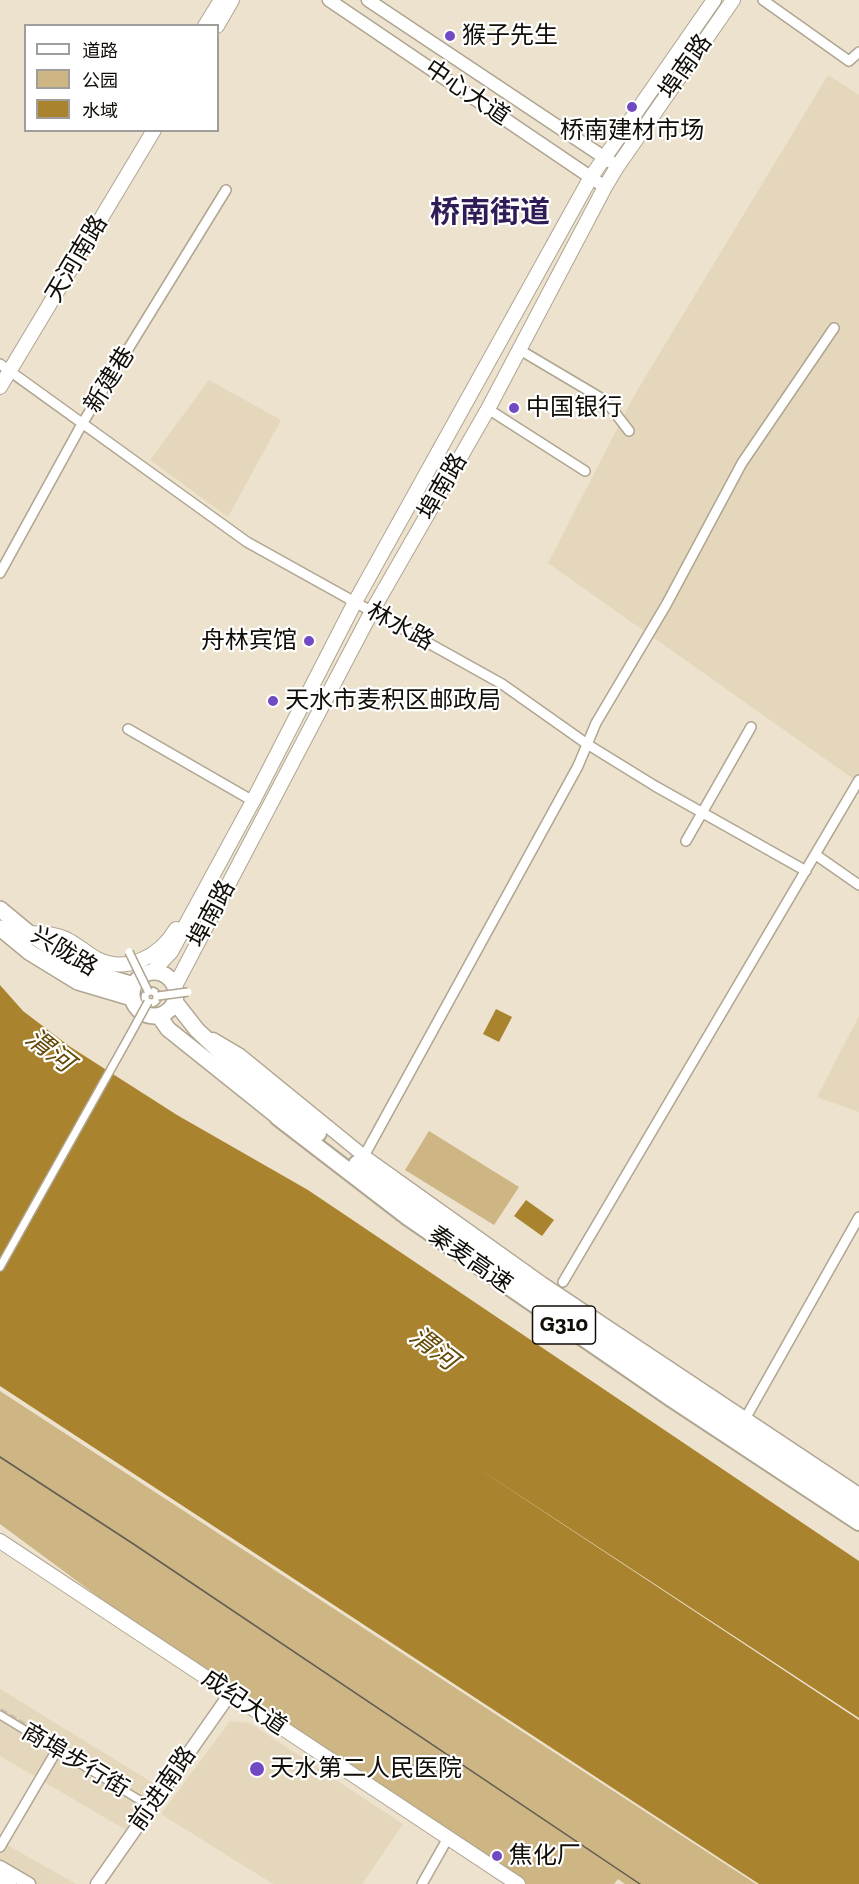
<!DOCTYPE html>
<html>
<head>
<meta charset="utf-8">
<style>
  body { margin:0 }
  #map { position:relative; width:859px; height:1884px; overflow:hidden; background:#ede2cd; font-family:"Zilla Slab","Noto Sans SC",serif }
  canvas { display:block }
  .legend { position:absolute; left:24px; top:24px; width:195px; height:108px; box-sizing:border-box; background:#fff; border:2px solid #a09e9c; margin:0; padding:8px 10px; list-style:none; font-size:18px; color:#110d07 }
  .legend li { display:flex; align-items:center; gap:12px; height:30px }
  .legend b { width:30px; border:2px solid #a09e9c }
</style>
</head>
<body>
<div id="map">
<canvas width="859" height="1884"></canvas>
<ul class="legend">
<li><b style="height:8px;background:#fff"></b>道路</li>
<li><b style="height:16px;background:#cdb584"></b>公园</li>
<li><b style="height:16px;background:#a9832e"></b>水域</li>
</ul>
</div>
<script>
const context = document.querySelector('canvas').getContext('2d');
context.lineJoin = 'round';
function fillPath(path, color) { context.fillStyle = color; context.fill(path, 'evenodd'); }
function strokePath(path, color, width, dash) { context.strokeStyle = color; context.lineWidth = width; context.lineCap = dash ? 'butt' : 'round'; context.setLineDash(dash || []); context.stroke(path); }
function write(font, color, halo, rows, align = 'center') {
  context.font = font + ' "Zilla Slab","Noto Sans SC",serif'; context.lineWidth = 4.5; context.setLineDash([]); context.textBaseline = 'middle'; context.strokeStyle = halo; context.fillStyle = color; for (const [text, x, y, turn = 0] of rows) {
    context.save(); context.translate(x, y); context.rotate((+turn || 0) * Math.PI / 180); context.textAlign = isNaN(turn) ? turn : align; if (halo) context.strokeText(text, 0, 0); context.fillText(text, 0, 0); context.restore();
  }
}
const built = new Path2D(`
  M828,75l31,20v697l-7,-14 -304,-215 87,-169z
  M209,380l72,40 -53,97 -78,-57z
  M859,1016v96l-42,-15z
  M0,1689l158,97 -32,44 -126,-74z
  M230,1721l20,2 153,101 -41,60h-89l-112,-70z
  M0,1841l76,43h-76z`);
const green = new Path2D(`
  M429,1131l90,56 -25,38 -89,-55z
  M0,1391l756,493h-131l-7,-5 -4,5h-90l-294,-190 -230,-170z`);
const water = new Path2D(`
  M0,985l23,26 46,35 108,69 131,75 551,371v157l-392,-257 392,259v164h-100l-759,-498z
  M496,1009l16,8 -13,25 -16,-8z
  M526,1200l28,20 -12,16 -28,-20z`);
const pedestrianTunnel = new Path2D(`
  M0,1711l109,66 -3,11
  M29,1742l3,-12`);
const pedestrian = new Path2D(`
  M145 997a6 6 0 1 1 12 0a6 6 0 1 1-12 0Z
  M0,1267l130,-232
  M0,1715l151,92`);
const minor = new Path2D(`
  M763,0l86,61 10,-9
  M520,350l86,51 23,30
  M0,364l247,178 255,142 85,60 68,42 151,85
  M488,409l97,62
  M0,573l82,-149 144,-234
  M128,729l125,72
  M686,841l65,-114
  M816,855l43,30
  M364,1156l214,-390 18,-43 70,-118 76,-142 92,-135
  M563,1282l296,-502
  M745,1419l114,-202
  M0,1847l57,-97
  M422,1884l26,-46`);
const secondary = new Path2D(`
  M329,0l276,187
  M368,0l243,162
  M213,1039l27,16 124,101 178,127 317,211
  M0,1867l29,17
  M0,1878l10,6
  M97,1884l133,-190`);
const primary = new Path2D(`
  M205,26l16,-26
  M217,26l15,-26
  M0,387l154,-257
  M29,933c12,1 25,0 37,6 11,5 20,14 31,20 30,15 63,-3 79,-30
  M152,972l19,-20 82,-151 102,-199 236,-425 123,-177
  M175,986l197,-375 116,-202 117,-222 12,-20 116,-167
  M0,1541l518,343`);
const trunk = new Path2D(`
  M0,909l29,24 57,38 48,14
  M0,928l29,24 49,30 54,16
  M132 994a22 22 0 1 1 44 0a22 22 0 1 1-44 0Z
  M175,1002l22,28 19,18 73,62
  M159,1016l9,13 110,88`);
const motorway = new Path2D(`
  M289,1110l29,23
  M278,1117l130,100 263,181 188,124
  M357,1164l243,172 259,170`);
const tram = new Path2D(`
  M0,1457l135,88 505,339`);
const pedestrianBridge = new Path2D(`
  M129,952l19,39
  M158,996l30,-4
  M130,1035l18,-33`);
const markers = [
  [450,36,6,"#714ac3"],
  [632,107,6,"#714ac3"],
  [514,408,6,"#714ac3"],
  [309,641,6,"#714ac3"],
  [273,701,6,"#714ac3"],
  [257,1769,8,"#714ac3"],
  [497,1856,6,"#714ac3"]
];
const shields = [
  [564,1325,63]
];
const shieldNames = [
  ["G310",564,1325]
];
const poiNames = [
  ["猴子先生",462,36],
  ["桥南建材市场",632,131,"center"],
  ["中国银行",526,408],
  ["舟林宾馆",297,641,"right"],
  ["天水市麦积区邮政局",285,701],
  ["天水第二人民医院",270,1769],
  ["焦化厂",509,1856]
];
const streetNames = [
  ["埠南路",686,67,-55],
  ["中心大道",467,93,34],
  ["天河南路",77,259,-59],
  ["新建巷",110,380,-58],
  ["埠南路",443,487,-60],
  ["林水路",400,627,29],
  ["埠南路",212,914,-62],
  ["兴陇路",64,952,31],
  ["秦麦高速",470,1260,35],
  ["成纪大道",244,1703,34],
  ["商埠步行街",75,1761,31],
  ["前进南路",163,1789,-55]
];
const waterNames = [
  ["渭河",49,1051,38],
  ["渭河",433,1349,38]
];
const districtNames = [
  ["桥南街道",490,213]
];
fillPath(built, '#e5d7bb');
fillPath(green, '#cdb584');
fillPath(water, '#a9832e');
strokePath(pedestrianTunnel, '#ccc2af', 7, [7, 3.5]);
strokePath(pedestrian, '#afa591', 10);
strokePath(minor, '#afa591', 12);
strokePath(secondary, '#afa591', 15);
strokePath(primary, '#afa591', 16);
strokePath(trunk, '#afa591', 18);
strokePath(motorway, '#afa591', 20);
strokePath(pedestrian, '#fff', 7);
strokePath(minor, '#fff', 9);
strokePath(secondary, '#fff', 12);
strokePath(primary, '#fff', 14);
strokePath(trunk, '#fff', 15);
strokePath(motorway, '#fff', 16);
strokePath(tram, '#635c51', 1.5);
strokePath(pedestrianBridge, '#afa591', 10, []);
strokePath(pedestrianBridge, '#fff', 7);
for (const [x, y, r, color] of markers) { const dot = new Path2D(); dot.arc(x, y, r, 0, 2 * Math.PI); context.fillStyle = color; context.fill(dot); strokePath(dot, '#fff', 2); }
for (const [x, y, w] of shields) { const box = new Path2D(); box.roundRect(x - w / 2, y - 19, w, 38, 4.5); context.fillStyle = '#fff'; context.fill(box); strokePath(box, '#110d07', 1.5); }
write('bold 22px', '#110d07', null, shieldNames);
write('24px', '#110d07', '#fff', poiNames, 'left');
write('24px', '#110d07', '#fff', streetNames);
write('italic 26px', '#644a06', '#fff', waterNames);
write('bold 30px', '#2f1c56', '#fff', districtNames);
</script>
</body>
</html>
